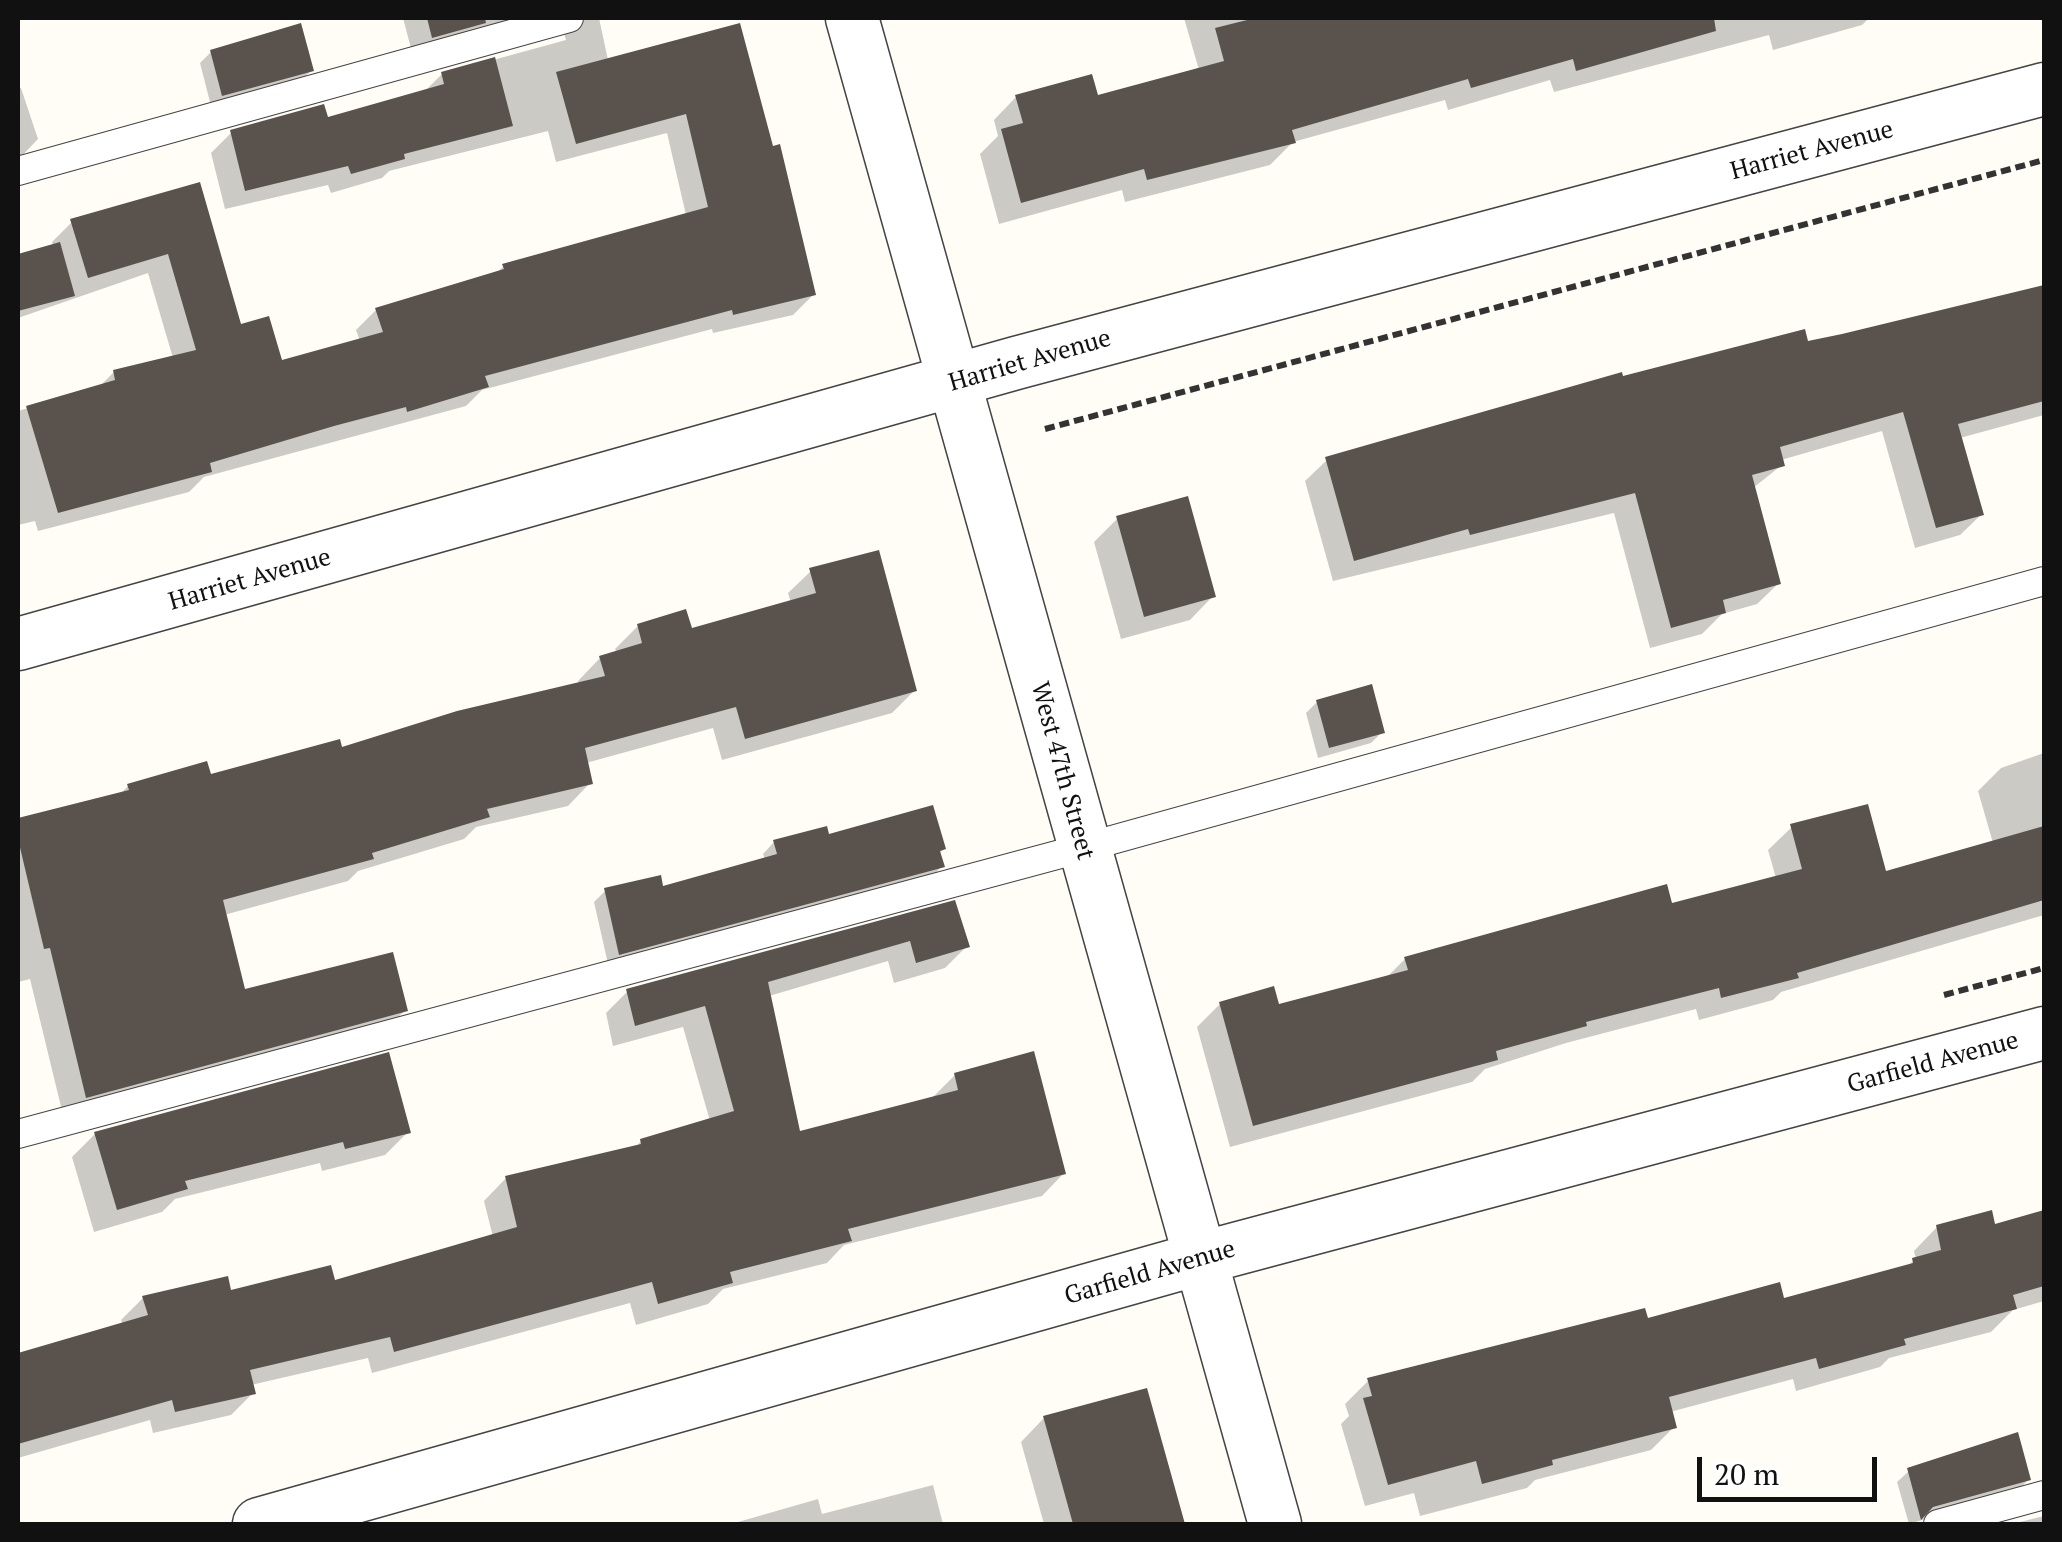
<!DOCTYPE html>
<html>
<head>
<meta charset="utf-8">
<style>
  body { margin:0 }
  #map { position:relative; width:2062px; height:1542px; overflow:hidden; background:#fffdf5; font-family:"PT Serif",serif }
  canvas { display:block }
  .frame { position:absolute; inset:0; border:20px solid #111; pointer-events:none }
  .scale { position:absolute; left:1697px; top:1457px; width:180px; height:45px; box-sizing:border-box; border:5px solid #111; border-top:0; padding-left:12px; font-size:30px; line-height:35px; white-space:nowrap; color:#111; -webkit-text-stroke:8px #fff; paint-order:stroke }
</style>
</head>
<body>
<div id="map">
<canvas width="2062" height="1542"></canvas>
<div class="frame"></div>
<div class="scale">20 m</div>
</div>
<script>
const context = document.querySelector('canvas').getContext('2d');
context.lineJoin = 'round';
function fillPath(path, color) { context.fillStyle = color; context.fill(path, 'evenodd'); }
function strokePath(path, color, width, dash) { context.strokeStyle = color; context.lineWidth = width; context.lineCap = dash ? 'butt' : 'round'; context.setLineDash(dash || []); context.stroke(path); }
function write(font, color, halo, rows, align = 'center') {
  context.font = font + ' "PT Serif",serif'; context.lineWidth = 10; context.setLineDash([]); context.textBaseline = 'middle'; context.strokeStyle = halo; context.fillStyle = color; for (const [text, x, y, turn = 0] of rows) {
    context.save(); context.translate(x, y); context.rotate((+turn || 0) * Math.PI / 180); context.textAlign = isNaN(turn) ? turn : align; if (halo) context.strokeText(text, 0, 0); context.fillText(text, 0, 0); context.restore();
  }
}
const shadow = new Path2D(`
  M403,18h196l9,42 131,-34 74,269 -20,20 -80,18 -1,-4 -230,61 -16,16 -262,71 -15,15 -151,39 -3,-10 -17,4v-114l80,-23 16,-16 59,-14 -25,-85 -130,45v-62l35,-10 -1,-4 20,-20 126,-37 41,143 41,36 80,-23 -4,-11 20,-20 119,-36 9,-8 182,-51 -19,-82 -111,29 -8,-31 -159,40 -7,7 -51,15 -3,-8 -103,24 -14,-56 20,-20 95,-13 98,-28 18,-18 124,-34 -4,-14 -149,30z
  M1184,18h685l-7,7 -89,25 -4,-15 -215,57 -4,-12 -102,30 -3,-10 -152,42 -23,23 -145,37 -3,-12 -123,34 -19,-70 18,-18 -4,-16 22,-23 80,1 103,-28z
  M211,52l101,18 -12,11 -89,25 -11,-43z
  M21,88l17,51 -20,21v-71z
  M2044,287v128l-84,23 22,76 -22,21 -45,13 -33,-117 -101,29 1,5 -29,23 26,95 -22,21 -35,10 -20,20 -52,14 -36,-135 -281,68 -28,-100 22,-21z
  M1117,519l96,77 -23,24 -69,19 -27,-97z
  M811,571l104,119 -23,23 -170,47 -9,-32 -127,35 4,20 -22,23 -92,21 -12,12 -106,32 -10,10 -124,34 19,77 162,18 -22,23 -319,86 -34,-140 -12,3v-161l100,-25 10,-10 81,-9 132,-27 238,-65 -1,-4 22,-23 17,-5 -2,-4 23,-23 52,5 101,-28 -3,-10z
  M1317,702l65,30 -11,11 -53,15 -12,-45z
  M2044,753v162l-263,77 -8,8 -74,20 -3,-11 -130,34 -81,26 -13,13 -242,65 -33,-120 23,-23 58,4 108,-30 19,-19 265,-53 106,-28 -8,-28 24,-23 92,47 109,-31 -15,-52 23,-23z
  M827,837l117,12 -6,5 4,12 -11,12 -323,86 -14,-62 11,-11 56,-1 104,-30 -2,-6 11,-12z
  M953,904l14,42 -22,22 -51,15 -6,-22 -119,35 29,138 135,-37 22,-22 109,98 -22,23 -198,49 -17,18 -104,26 -15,15 -72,21 -6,-22 -258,70 -4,-15 -117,27 2,8 -22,22 -78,18 -3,-13 -132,38v-102l105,-31 -2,-5 22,-22 190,-14 160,-47 -9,-36 22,-23 129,-30 6,-7 69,-20 -27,-94 -70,19 -7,-33 22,-22z
  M408,1132l-23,23 -63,16 -2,-8 -145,36 -13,13 -68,20 -22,-75 23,-23z
  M2044,1212v89l-31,9 -22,22 -102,26 -9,9 -84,24 -3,-12 -123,33 4,15 -23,23 -116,30 -8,8 -107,28 -6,-23 -49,13 -24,-82 8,-8 -4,-12 23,-23 278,-60 137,-20 122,-33 11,-9 -2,-8 23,-24 56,1z
  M1044,1418l136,99 -7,7h-129l-23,-82z
  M1909,1471l119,9 -11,11 -108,33 -12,-42z
  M933,1485l10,39h-212l87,-25 4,15z
  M2044,1516v8h-32z`);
const building = new Path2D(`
  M427,18h58l1,5 -54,15z
  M1255,18h459l2,13 -140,40 -3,-12 -102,29 -3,-9 -176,51 4,13 -149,37 -3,-11 -123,34 -20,-74 22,-6 -8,-28 77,-21 6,21 126,-34 -9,-33z
  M301,23l13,48 -92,25 -12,-46z
  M740,23l33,123 7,-2 36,151 -83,20 -1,-5 -247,66 4,11 -82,25 -1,-5 -72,19 -124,37 2,9 -154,41 -32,-107 89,-26 -2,-10 83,-20 -28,-96 -80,24 -18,-59 130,-37 41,142 28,-8 13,44 101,-28 -8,-24 129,-39 -2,-5 206,-57 -22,-93 -110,30 -20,-72z
  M495,57l18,69 -109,28 1,5 -54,15 -3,-8 -103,25 -15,-61 94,-26 4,13 116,-33 -3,-12z
  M60,242l15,54 -57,15v-57z
  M2044,285v116l-86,23 26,91 -48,13 -33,-116 -123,35 5,19 -33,9 29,109 -58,16 3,13 -55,15 -36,-135 -165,42 -2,-6 -114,32 -29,-104 297,-85 1,4 182,-47 3,12 34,-7z
  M1188,496l28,101 -72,20 -28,-101z
  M879,550l38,141 -172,48 -9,-32 -151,41 8,36 -106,25 3,8 -118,36 2,6 -151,41 22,89 148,-37 15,59 -322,87 -36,-150 -6,1 -26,-110v-21l111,-28 -2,-6 80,-23 4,13 129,-35 2,8 115,-36 148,-35 -6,-20 43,-13 -5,-19 49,-15 6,19 124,-35 -7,-25z
  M1372,684l13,49 -56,15 -13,-48z
  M1868,804l18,67 158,-45v74l-247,73 2,5 -78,20 -2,-10 -133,34 1,4 -91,25 2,9 -245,66 -34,-124 55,-16 5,18 129,-34 -4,-13 263,-73 5,19 130,-34 -12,-45z
  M933,805l13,44 -6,2 5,16 -326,88 -15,-67 57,-13 2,11 114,-32 -4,-14 54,-14 2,8z
  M955,900l15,47 -54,16 -6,-22 -142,41 32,149 158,-41 -4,-17 80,-22 32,123 -218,55 4,12 -122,31 3,11 -75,21 -6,-22 -258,70 -4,-15 -140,33 6,24 -81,18 -3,-12 -154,44v-91l130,-38 -6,-19 86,-20 3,14 100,-25 4,15 182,-53 -12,-51 136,-32 -1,-5 94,-28 -29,-105 -70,20 -9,-37z
  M389,1052l22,81 -66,16 -2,-7 -158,39 3,8 -71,21 -23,-78z
  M1992,1210l3,14 49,-14v76l-31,9 4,14 -113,30 2,6 -87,24 -3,-11 -147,39 8,31 -125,32 1,5 -71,19 -6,-23 -88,24 -25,-87 9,-2 -5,-18 278,-70 3,10 132,-36 4,16 129,-35 -1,-5 29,-8 -5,-25z
  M1147,1388l38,136h-112l-30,-108z
  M2018,1432l13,48 -98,27 -12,13 -14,-52z`);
const path = new Path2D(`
  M1045,429l999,-269
  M1944,995l100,-27`);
const lane = new Path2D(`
  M18,171l551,-153
  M18,1134l1065,-286 961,-267
  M1938,1524l106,-29`);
const street = new Path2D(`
  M852,18l423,1506
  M18,644l998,-281 1028,-274
  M259,1524l939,-265 846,-226`);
const streetNames = [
  ["Harriet Avenue",1812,151,-15],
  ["Harriet Avenue",1030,361,-16],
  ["Harriet Avenue",250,580,-16],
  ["West 47th Street",1062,771,75],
  ["Garfield Avenue",1933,1063,-15],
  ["Garfield Avenue",1150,1273,-16]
];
fillPath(shadow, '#0003');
fillPath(building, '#5a524d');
strokePath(lane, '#444', 30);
strokePath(street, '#444', 55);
strokePath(path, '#333', 6, [10, 5]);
strokePath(lane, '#fff', 28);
strokePath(street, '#fff', 52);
write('25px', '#111', '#fff', streetNames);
</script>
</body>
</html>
